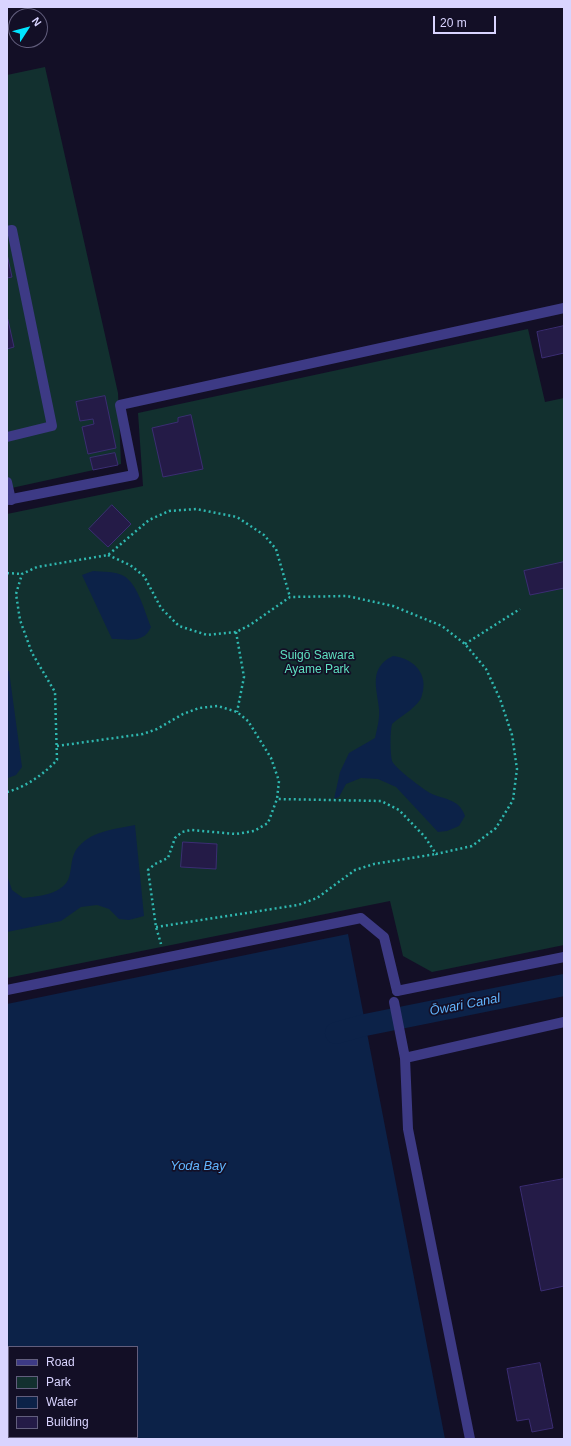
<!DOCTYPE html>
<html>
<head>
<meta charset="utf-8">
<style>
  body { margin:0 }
  #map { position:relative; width:571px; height:1446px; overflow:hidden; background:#130f26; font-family:Helvetica,sans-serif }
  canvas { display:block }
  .frame { position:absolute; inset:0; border:8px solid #d9d4ff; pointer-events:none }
  .legend { position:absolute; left:8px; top:1346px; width:130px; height:92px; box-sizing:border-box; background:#130f26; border:1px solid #625e7d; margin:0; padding:5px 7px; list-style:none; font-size:12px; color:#d9d4ff }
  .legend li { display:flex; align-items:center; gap:8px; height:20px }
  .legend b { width:20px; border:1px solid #625e7d }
  .north { position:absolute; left:8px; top:8px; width:40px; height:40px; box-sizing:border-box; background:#130f26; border:1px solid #625e7d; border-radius:50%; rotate:54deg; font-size:11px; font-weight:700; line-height:16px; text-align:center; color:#d9d4ff }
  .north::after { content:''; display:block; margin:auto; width:14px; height:18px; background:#00e5ff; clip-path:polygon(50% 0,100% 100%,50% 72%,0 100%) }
  .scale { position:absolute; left:433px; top:16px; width:63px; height:18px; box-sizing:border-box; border:2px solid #d9d4ff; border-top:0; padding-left:5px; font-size:12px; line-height:14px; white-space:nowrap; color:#d9d4ff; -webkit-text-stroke:3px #130f26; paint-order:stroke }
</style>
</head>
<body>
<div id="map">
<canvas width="571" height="1446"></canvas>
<div class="frame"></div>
<ul class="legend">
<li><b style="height:5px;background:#3d3a85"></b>Road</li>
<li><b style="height:11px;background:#12302f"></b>Park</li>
<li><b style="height:11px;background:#0c2248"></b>Water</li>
<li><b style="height:11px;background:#241b47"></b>Building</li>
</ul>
<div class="north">N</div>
<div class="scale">20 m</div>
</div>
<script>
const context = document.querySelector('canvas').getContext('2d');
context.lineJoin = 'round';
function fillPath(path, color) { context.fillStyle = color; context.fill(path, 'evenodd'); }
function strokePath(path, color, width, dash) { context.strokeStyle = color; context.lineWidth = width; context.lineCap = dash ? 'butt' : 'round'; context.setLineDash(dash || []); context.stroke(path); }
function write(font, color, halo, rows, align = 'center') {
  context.font = font + ' Helvetica,sans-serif'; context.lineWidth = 3.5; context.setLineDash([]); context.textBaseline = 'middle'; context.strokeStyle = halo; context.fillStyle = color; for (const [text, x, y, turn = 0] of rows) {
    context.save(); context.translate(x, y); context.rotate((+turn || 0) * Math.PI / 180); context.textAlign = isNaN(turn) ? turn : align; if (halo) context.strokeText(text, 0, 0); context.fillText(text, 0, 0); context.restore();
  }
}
const green = new Path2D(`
  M45,67l73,326 3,71 -114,25v-414z
  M528,329l17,73 19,-4v547l-132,27 -29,-16 -13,-55 -383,77v-464l136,-28 -5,-73z`);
const water = new Path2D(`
  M93,571c10,1 22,0 31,5 14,8 21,37 27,51 -7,17 -24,12 -39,12l-30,-64z
  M393,656c18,2 34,15 30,35 -1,3 -1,6 -3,9 -7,10 -19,16 -28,24 -2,8 -2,29 0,37 3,7 31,28 38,32 14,7 29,5 35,23l-6,10 -12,5 -9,1 -42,-45 -18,-8 -17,-1 -15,6 -7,13 -5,2 6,-27 9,-19 26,-15c2,-9 5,-20 4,-29 -2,-21 -11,-41 14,-53z
  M7,671h2l13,96 -6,8 -8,3h-1z
  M135,825l9,91 -15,4 -10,-1 -10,-10 -12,-4 -16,2 -20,14 -54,11v-57l5,15 11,8c15,-2 37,-3 45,-18 4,-8 2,-20 8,-30 13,-19 39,-21 59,-25z
  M348,934l97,505h-438v-435zM9,1347h128v90h-128z`);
const canal = new Path2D(`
  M336,1033l29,-8 199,-40`);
const building = new Path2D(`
  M7,254l5,23 -5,1z
  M8,320l6,27 -7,2v-28z
  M564,326v27l-22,5 -5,-26z
  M105,396l11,52 -28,6 -6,-27 12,-3 -1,-5 -13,2 -4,-19z
  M191,415l12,54 -40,8 -11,-49 26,-6v-4z
  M115,453l3,12 -25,5 -3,-12z
  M112,505l19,19 -23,23 -19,-18z
  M564,562v26l-34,7 -6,-24z
  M183,842l34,2 -1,25 -35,-2z
  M564,1179v107l-23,5 -21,-104z
  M540,1363l13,65 -21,4 -3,-13 -12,2 -10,-52z`);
const path = new Path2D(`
  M108,555l22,10 14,11 17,32 18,18 28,9 29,-3 14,-7 40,-28 57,-1 46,10 49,20 23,18 21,25 14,30 12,36 5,34 -4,31 -17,28 -24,18 -36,8 -11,-17 -26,-27 -18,-9 -104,-2
  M7,573l15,1
  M236,632l8,45 -7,35
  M465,644l55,-35
  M57,746l86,-12 14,-5 26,-15 16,-6 19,-2 19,6 11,9 23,37 8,23 -2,18 -9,24 -14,8 -18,3 -45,-4 -9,2 -7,6 -7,20 -13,6 -7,6 8,57 5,17
  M7,792c19,-5 37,-18 50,-32l-2,-68 -23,-39 -12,-33 -4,-26 6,-20 15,-7 71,-12 41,-35 20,-9 27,-2 41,8 27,18 12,14 14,48
  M156,927l142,-22 19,-7 38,-28 19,-6 62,-10`);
const service = new Path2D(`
  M7,231l5,-1 40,196 -45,11
  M7,482l4,18`);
const minor = new Path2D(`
  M7,500l127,-25 -14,-70 444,-97
  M397,991l167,-34
  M394,1002l11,56 3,71 62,310
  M405,1058l159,-36`);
const tertiary = new Path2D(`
  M7,990l354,-72 23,19 13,54`);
const parkNames = [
  ["Suigō Sawara",317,656],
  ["Ayame Park",317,670]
];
const waterNames = [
  ["Ōwari Canal",465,1005,-11],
  ["Yoda Bay",198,1166]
];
fillPath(green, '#12302f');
fillPath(water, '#0c2248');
strokePath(canal, '#0c2248', 22);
fillPath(building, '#241b47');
strokePath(building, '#3b2d73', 1);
strokePath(path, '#2fb8b0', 2.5, [2, 3]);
strokePath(service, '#3d3a85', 10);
strokePath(minor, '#3d3a85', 10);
strokePath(tertiary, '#3d3a85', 10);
write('12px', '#5fe0c0', '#130f26', parkNames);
write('italic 13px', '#62b6ff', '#130f26', waterNames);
</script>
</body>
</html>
